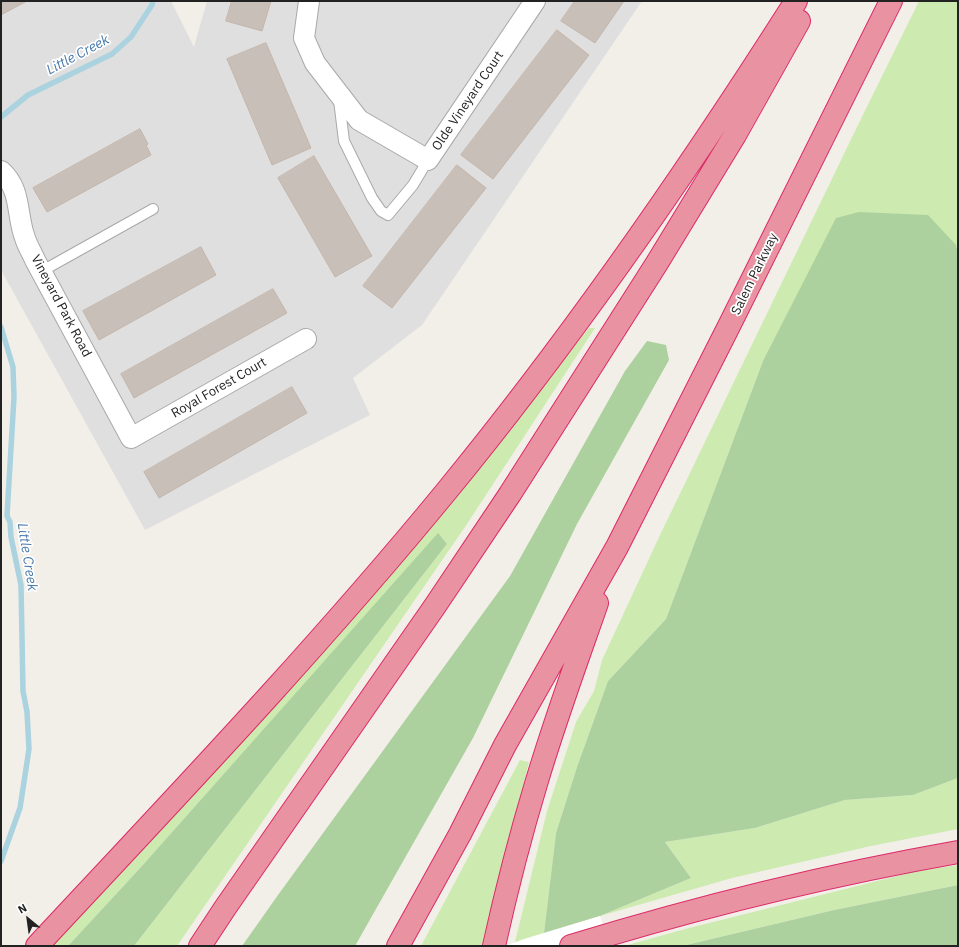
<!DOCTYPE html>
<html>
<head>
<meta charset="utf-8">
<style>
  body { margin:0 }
  #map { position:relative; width:959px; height:947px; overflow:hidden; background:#f2efe9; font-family:"IBM Plex Sans",sans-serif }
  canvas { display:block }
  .frame { position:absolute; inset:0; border:2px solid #222; pointer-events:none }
  .north { position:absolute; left:8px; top:899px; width:40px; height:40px; -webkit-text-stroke:3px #fff; paint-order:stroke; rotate:331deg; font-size:11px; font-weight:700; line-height:16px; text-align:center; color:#222 }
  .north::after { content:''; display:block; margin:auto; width:14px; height:18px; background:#222; clip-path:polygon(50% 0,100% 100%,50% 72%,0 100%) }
</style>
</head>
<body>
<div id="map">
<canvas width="959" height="947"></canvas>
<div class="frame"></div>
<div class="north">N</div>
</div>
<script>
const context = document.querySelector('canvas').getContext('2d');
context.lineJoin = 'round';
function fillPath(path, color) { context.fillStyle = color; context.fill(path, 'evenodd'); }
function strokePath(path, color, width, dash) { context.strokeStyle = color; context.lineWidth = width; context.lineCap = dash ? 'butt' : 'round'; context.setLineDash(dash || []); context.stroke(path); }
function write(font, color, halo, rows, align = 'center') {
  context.font = font + ' "IBM Plex Sans",sans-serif'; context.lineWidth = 3.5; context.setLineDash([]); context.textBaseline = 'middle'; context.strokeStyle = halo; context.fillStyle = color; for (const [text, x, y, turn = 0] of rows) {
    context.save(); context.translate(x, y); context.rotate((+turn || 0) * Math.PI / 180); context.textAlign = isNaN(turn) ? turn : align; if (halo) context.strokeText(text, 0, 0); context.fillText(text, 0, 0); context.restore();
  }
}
const residential = new Path2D(`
  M1,1h170l23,46 13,-46h435l-220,324 -69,53 17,37 -225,115 -144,-260z`);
const grass = new Path2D(`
  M919,1h39v252l-2,-8 -193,116 -97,258 -58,62 -31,86 -21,66 -12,100 56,-17 91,-38 -26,-36 90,-14 90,-28 68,-5 45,-17v51l-87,17 -139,32 -132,38 -86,30 33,-135 29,-89 18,-31 8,-31 58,-125 196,-406z
  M589,328h6l-128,196 -290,422h-43l313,-402 -9,-10 -297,333 -73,79h-22l389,-423z
  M520,760l9,2 -47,184h-61z
  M958,865v20l-124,25 -152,36h-58l61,-17 228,-57z`);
const forest = new Path2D(`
  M859,212l69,3 28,30 2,8v525l-45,17 -68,5 -90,28 -90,14 26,36 -91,38 -56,17 12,-100 21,-66 31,-86 58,-62 97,-258 73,-143z
  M647,341l19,4 3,15 -92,164 -104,214 -118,208h-113l36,-51 232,-319 115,-205z
  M438,533l9,11 -313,402h-66l73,-79z
  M958,885v61h-276l152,-36z`);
const pier = new Path2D(`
  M600,916l9,30h-104l19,-7z`);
const stream = new Path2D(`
  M1,117l27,-22 84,-41 19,-17 21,-32 1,-4
  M1,327l12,40 1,30 -7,119 3,6 1,15 10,48 2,106 4,21 2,37 -9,59 -19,53`);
const building = new Path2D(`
  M1,1h26l-26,14z
  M232,1h39l-9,30 -36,-10z
  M575,1h49l-29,42 -34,-22z
  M557,30l32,25 -96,124 -32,-24z
  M266,43l45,105 -39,17 -45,-106z
  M140,129l8,15 -2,1 5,10 -104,57 -14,-24z
  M314,156l58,100 -37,21 -57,-99z
  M457,165l29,23 -94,120 -29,-22z
  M201,247l15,28 -117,65 -16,-29z
  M273,289l14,24 -153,85 -13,-24z
  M292,387l15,26 -148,85 -15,-26z`);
const service = new Path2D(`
  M339,100l5,41 28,57 9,13 7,4 25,-30 15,-25
  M42,271l111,-62`);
const minor = new Path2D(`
  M309,1l-5,37 11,25 44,57 69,40 107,-159
  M1,171c21,19 15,43 24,67 2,7 7,15 10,22l96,178 175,-99`);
const motorway = new Path2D(`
  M37,946c139,-149 279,-296 408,-453 128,-156 243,-322 351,-492
  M200,946l25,-38 210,-302 75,-112 147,-231 78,-128 64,-114
  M398,946l62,-112 45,-89 112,-198 112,-221 162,-325
  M494,946c12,-54 26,-109 42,-162 18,-61 40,-121 61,-181
  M571,946c127,-39 257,-71 387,-94`);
const streetNames = [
  ["Olde Vineyard Court",468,101,-56],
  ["Salem Parkway",755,274,-64],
  ["Vineyard Park Road",61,306,62],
  ["Royal Forest Court",219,388,-30]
];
const waterNames = [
  ["Little Creek",78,55,-28],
  ["Little Creek",27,557,81]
];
fillPath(residential, '#e0dfdf');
fillPath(grass, '#cdebb0');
fillPath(forest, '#add19e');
fillPath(pier, '#fff');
strokePath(stream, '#aad3df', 5.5);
fillPath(building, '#c7bfb8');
strokePath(building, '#c4b6ab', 1);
strokePath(service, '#a9a9a9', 12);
strokePath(minor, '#a9a9a9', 22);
strokePath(motorway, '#dc2a67', 24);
strokePath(service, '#fff', 10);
strokePath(minor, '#fff', 20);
strokePath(motorway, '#e892a2', 22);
write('13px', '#222', '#fff', streetNames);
write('italic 14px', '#4a7aab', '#fff', waterNames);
</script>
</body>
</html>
